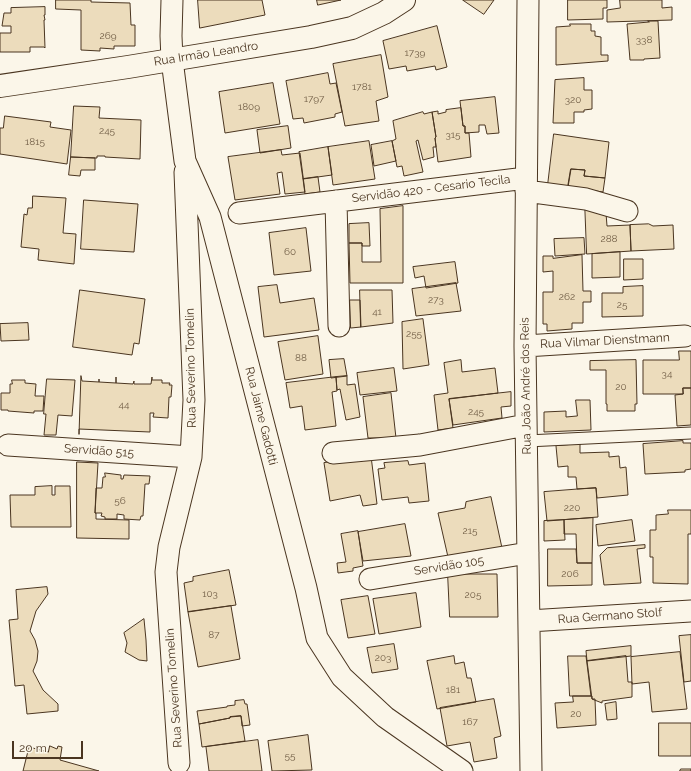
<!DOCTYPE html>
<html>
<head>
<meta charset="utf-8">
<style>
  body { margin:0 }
  #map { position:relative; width:691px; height:771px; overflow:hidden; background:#fbf6e9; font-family:Raleway,sans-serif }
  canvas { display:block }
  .scale { position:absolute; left:12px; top:741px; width:71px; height:18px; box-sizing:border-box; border:2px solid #4a3520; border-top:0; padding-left:5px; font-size:12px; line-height:14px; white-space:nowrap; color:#4a3520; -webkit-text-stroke:3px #fbf6e9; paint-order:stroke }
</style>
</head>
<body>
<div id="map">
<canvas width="691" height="771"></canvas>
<div class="scale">20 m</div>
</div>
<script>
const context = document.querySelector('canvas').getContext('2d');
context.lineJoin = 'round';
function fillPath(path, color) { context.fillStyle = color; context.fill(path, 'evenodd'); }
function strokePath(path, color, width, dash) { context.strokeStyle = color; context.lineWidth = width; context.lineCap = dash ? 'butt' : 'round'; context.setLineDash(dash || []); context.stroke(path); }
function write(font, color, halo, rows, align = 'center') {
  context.font = font + ' Raleway,sans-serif'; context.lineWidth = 3; context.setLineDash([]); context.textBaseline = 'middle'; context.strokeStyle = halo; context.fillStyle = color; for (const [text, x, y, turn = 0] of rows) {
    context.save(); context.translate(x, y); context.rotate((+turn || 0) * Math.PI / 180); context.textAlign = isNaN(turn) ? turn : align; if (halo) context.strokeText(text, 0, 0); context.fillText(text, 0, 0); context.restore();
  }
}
const building = new Path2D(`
  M56,0h35v2l39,1 1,22h4v21h-21v3l-14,-1v3l-19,-1v-40l-25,-1z
  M198,0h64l3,15 -65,13z
  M317,0h24l-23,5z
  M463,0h31l-10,14z
  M568,0h39v8h-4v11l-35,1z
  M620,0h42v8l10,-1v13l-65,2v-12l13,-2z
  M45,7v8h-1l1,5h-1l1,28 -1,-1h-14v5h-30v-19h11v-7h-9l2,-13h7v-5z
  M648,21h10l2,37 -16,1v1h-14l-3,-36 22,-2z
  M570,24h21v7h4v5l6,1v18h7v6l-52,4v-38l14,-1z
  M437,26l10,41 -11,3 -1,-4 -28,5 -1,-5 -17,3 -6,-28z
  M381,55l7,42 -12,4 3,20 -34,5 -12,-62z
  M328,73l2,11 6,-1 6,29 -7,2v3l-31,6 -1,-5 -10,1 -7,-38z
  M584,78v12h8v19l-8,1v2h-10v11h-21l2,-43z
  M273,83l7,41 -55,9 -6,-41z
  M495,97l4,36 -12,1 -2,-9h-6v7l-14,1v-7h-2l-3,-25z
  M74,106l26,1 -1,11 42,2 -1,39 -35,-2v-1h-8v2l-26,-1z
  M461,108l2,18h2v7h4l2,24 -33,5 -3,-24 1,-1 -4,-25 6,-1v3l8,-2v-2z
  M423,112l1,2 8,-2 4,25 -1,1 1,9h-3l1,10 -11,3 -5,-20 -2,1 7,31 -19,4 -2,-10 -5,1 -5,-26 4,-2 -3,-18z
  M5,116l46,6 -1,5 21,3 -4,34 -67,-10v-26h3z
  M288,126l3,22 -31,5 -3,-23z
  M554,134l55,8 -4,36 -21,-2 1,-6 -14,-1 -3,18 -20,-2z
  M369,141l6,38 -42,6 -5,-38z
  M392,141l4,20 -22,5 -3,-21z
  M328,147l4,28 -29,4 -4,-27z
  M281,150l1,5 18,-2 5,39 -20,2 -3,-22 -5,1 3,21 -45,6 -7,-43z
  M71,157l24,1v12h-14l-1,6 -11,-1z
  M571,169l14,1 -1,6 21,2 -2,14 -35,-5z
  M318,177l2,15 -15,2 -2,-15z
  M33,196l33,2 -3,35 13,1 -2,30 -36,-4 1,-11 -18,-2 3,-33 3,1 1,-7h4z
  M84,200l54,4 -4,48 -53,-3z
  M585,203l21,10 1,13 23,-1 1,26 -44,3z
  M403,206v77h-53l-1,-40h13v19h19l-1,-53z
  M369,223l1,23h-8v-3h-13v-19z
  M649,224l4,2 20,-1 1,24 -43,2 -1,-26z
  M306,228l5,43 -37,4 -5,-42z
  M584,238l1,16 -30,2 -1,-17z
  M620,252v25l-28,1v-24z
  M582,255l1,36h8v11h-8v21h-11v6l-25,2v-7h-4v-32h10v-21l-10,1v-16h10v2z
  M624,259h19v20l-19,1z
  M455,262l3,21 -32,5 -2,-12 -9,2 -2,-11z
  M456,283l5,28 -45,5 -4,-27z
  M277,285l3,18 34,-5 5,32 -55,7 -6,-50z
  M643,286v30l-41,1v-24h21v-6z
  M80,290l65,9 -6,45 -5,-1 -2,12 -59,-8z
  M360,290h32l1,33 -32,4z
  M350,300h10l1,27 -10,1z
  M423,319l6,46 -26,4 -1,-47z
  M28,323l1,17 -28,1 -1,-17z
  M318,336l5,38 -38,6 -7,-38z
  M679,351h12v37h-8v6h-40v-34h36z
  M344,359l3,17 -16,2 -2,-18z
  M461,360l1,12 33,-4 3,25 -49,6 4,29 -15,2 -4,-35 14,-2 -4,-30z
  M636,360l1,44h-2v7h-28v-7h-1v-34h-16v-9z
  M394,368l3,23 -37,4 -3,-22z
  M81,376l1,5 17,1v-3v3l17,1v-6v6l17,1 1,-3v3h17l1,-7v3h10v3h8l-1,2h3l-1,12h-2l-1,21 -15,-1 1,-4h-4v19l-71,-3v5z
  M347,376v9l8,-1 5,33 -14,3 -6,-31 -3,1 -1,-13z
  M336,377l1,14 -5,1 4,34 -31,4 -3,-24 -12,2 -4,-25z
  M47,379l28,1 -3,36 -14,-1 -2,20h-12l2,-21h-2z
  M12,380h13v3l11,1 -1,12h9l-1,15h-9v2l-26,-2v-1h-7v-17h9v-9h2z
  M683,388h8v37l-14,1 -2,-31 8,-1z
  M511,392v14l-10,1 1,11 -49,7 -4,-26z
  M391,393l5,45h-28l-5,-41z
  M576,400h14l1,30 -47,2v-20l22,-1v6l11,-1z
  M683,441v2h8v26l-6,1v2l-40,2 -2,-30z
  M580,444v9l29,-1v5l10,-1 1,12 6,-1 2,28 -31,3 -1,-10 -19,1 -1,-12h-8v-11l-10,1 -2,-21z
  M371,456l6,48 -14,2 -3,-11 -30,6 -6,-38z
  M408,461l1,4 16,-2 4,38 -20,2 -1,-6 -26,3 -4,-31 7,-1 -1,-5z
  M77,462l21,1 -3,50h1v6l33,1v19l-52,-1z
  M105,473l16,2v4h2l1,-4 26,1 -1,8h-4l-2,32h-2l-1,4 -16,-1v-4l-7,-1v5h-12v-2l-4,-1 1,-3h-7l1,-25h6l1,-11h2z
  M52,486v9h3v-9h15l1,41h-60l-1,-32h25v-8z
  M596,488l2,29 -51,4 -3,-29z
  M491,497l11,51 -54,9 -10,-44 27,-5 1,-6z
  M668,510h23v24h-3v50l-35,-1v-26h-3v-27h6v-15l12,-1z
  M593,518l-1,45h-15l-1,-29h-12v-14z
  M564,520l1,20 -21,1v-20z
  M632,520l3,21 -37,5 -2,-21z
  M405,524l6,32 -48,5 -5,-29z
  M358,531l5,35 -10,2v3l-15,2 -1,-10 9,-1 -5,-28z
  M645,545v3l-8,1 4,34 -37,2 -4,-30 7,-7z
  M548,549h28l1,14h15v22l-44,1z
  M229,570l7,35 -48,7 -4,-29 9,-2v-4z
  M448,574h49l1,43h-48z
  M47,587l1,7 -12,17 -6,20 5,9 3,11 -1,10 -4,10 10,19 15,14v7l-31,3 -3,-29 -9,1 -6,-66 9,-1 -2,-29z
  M416,593l5,34 -42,7 -6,-35z
  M368,596l7,38 -27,4 -7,-38z
  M231,606l9,53 -42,8 -10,-55z
  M144,619l2,21 1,21 -8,-1 -14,-8 2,-9 -3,-10z
  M691,635v46l-7,1 -5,-46z
  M394,644l4,25 -26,4 -5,-25z
  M631,646v10l-44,5 -1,-10z
  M680,652l7,57 -35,3 -3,-30 -17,2 -1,-27z
  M454,656l1,8 9,-2 3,16h4l5,24 -39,7 -10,-48z
  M568,656h18l5,40h-21z
  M626,656l2,26h4v15l-30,4v2l-10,-4 -5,-38z
  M573,696h19v3h3l1,26 -39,3 -2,-25 18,-1z
  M494,699l7,37 -7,2 3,20 -23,4 -4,-20 -23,4 -7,-38z
  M244,700l1,4h2l3,21 -8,1 -1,-10 -11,1v1l-31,6 -2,-13 30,-4v-1l8,-1v-4z
  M616,702l1,17 -10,1 -2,-16z
  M241,716l4,25 -43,6 -3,-23 31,-6v-1z
  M659,723h32v33h-32z
  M308,735l4,35 -40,1 -4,-30z
  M258,740l4,31h-53l-3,-24z
  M50,746l7,3 1,-3 4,1 -2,13 39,11h-76l6,-24 19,5z
  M681,769h10v2h-11z`);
const service = new Path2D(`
  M527,441l164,-8`);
const minor = new Path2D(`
  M172,0l-1,36 1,24 13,101 25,56 96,371 11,50 25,39 43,40 77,54
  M528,0l-3,346 6,425
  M526,191l60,8 41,12
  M336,201l3,125
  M239,213l287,-35
  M525,346l160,-10
  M8,445l183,12
  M333,453l87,-8 106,-20
  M370,579l158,-26
  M529,621l162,-10
  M179,763l-13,-191 3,-25 22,-90 3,-57 -9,-228`);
const tertiary = new Path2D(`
  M0,86l128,-19 183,-30 41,-9 32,-15 20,-13`);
const numberNames = [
  ["269",108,36],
  ["338",644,40],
  ["1739",415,53],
  ["1781",362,87],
  ["1797",314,99],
  ["320",573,100],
  ["1809",249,107],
  ["245",107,131],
  ["315",453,135],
  ["1815",35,142],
  ["288",609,239],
  ["60",290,252],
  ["262",567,297],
  ["273",436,300],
  ["25",622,305],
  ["41",377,312],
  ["255",414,334],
  ["88",301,358],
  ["34",667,374],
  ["20",621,387],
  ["44",124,405],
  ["245",476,412],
  ["56",120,501],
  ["220",572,508],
  ["215",470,531],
  ["206",570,574],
  ["103",210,594],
  ["205",473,595],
  ["87",214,635],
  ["203",383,658],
  ["181",453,690],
  ["20",576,714],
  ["167",470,722],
  ["55",290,756]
];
const streetNames = [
  ["Rua Irmão Leandro",206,54,-9],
  ["Servidão 420 - Cesario Tecila",431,189,-7],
  ["Rua Vilmar Dienstmann",605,341,-3],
  ["Rua Severino Tomelin",191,368,-91],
  ["Rua João André dos Reis",526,386,-91],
  ["Rua Jaime Gadotti",261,416,76],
  ["Servidão 515",99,451,4],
  ["Servidão 105",449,566,-9],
  ["Rua Germano Stolf",610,616,-4],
  ["Rua Severino Tomelin",174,688,-94]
];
fillPath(building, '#ecdcbc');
strokePath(building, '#4a3520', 1);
strokePath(service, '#4a3520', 13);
strokePath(minor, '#4a3520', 23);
strokePath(tertiary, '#4a3520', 24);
strokePath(service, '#fbf6e9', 11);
strokePath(minor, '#fbf6e9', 21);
strokePath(tertiary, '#fbf6e9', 22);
write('10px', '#725f47', null, numberNames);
write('12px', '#4a3520', '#fbf6e9', streetNames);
</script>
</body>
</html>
